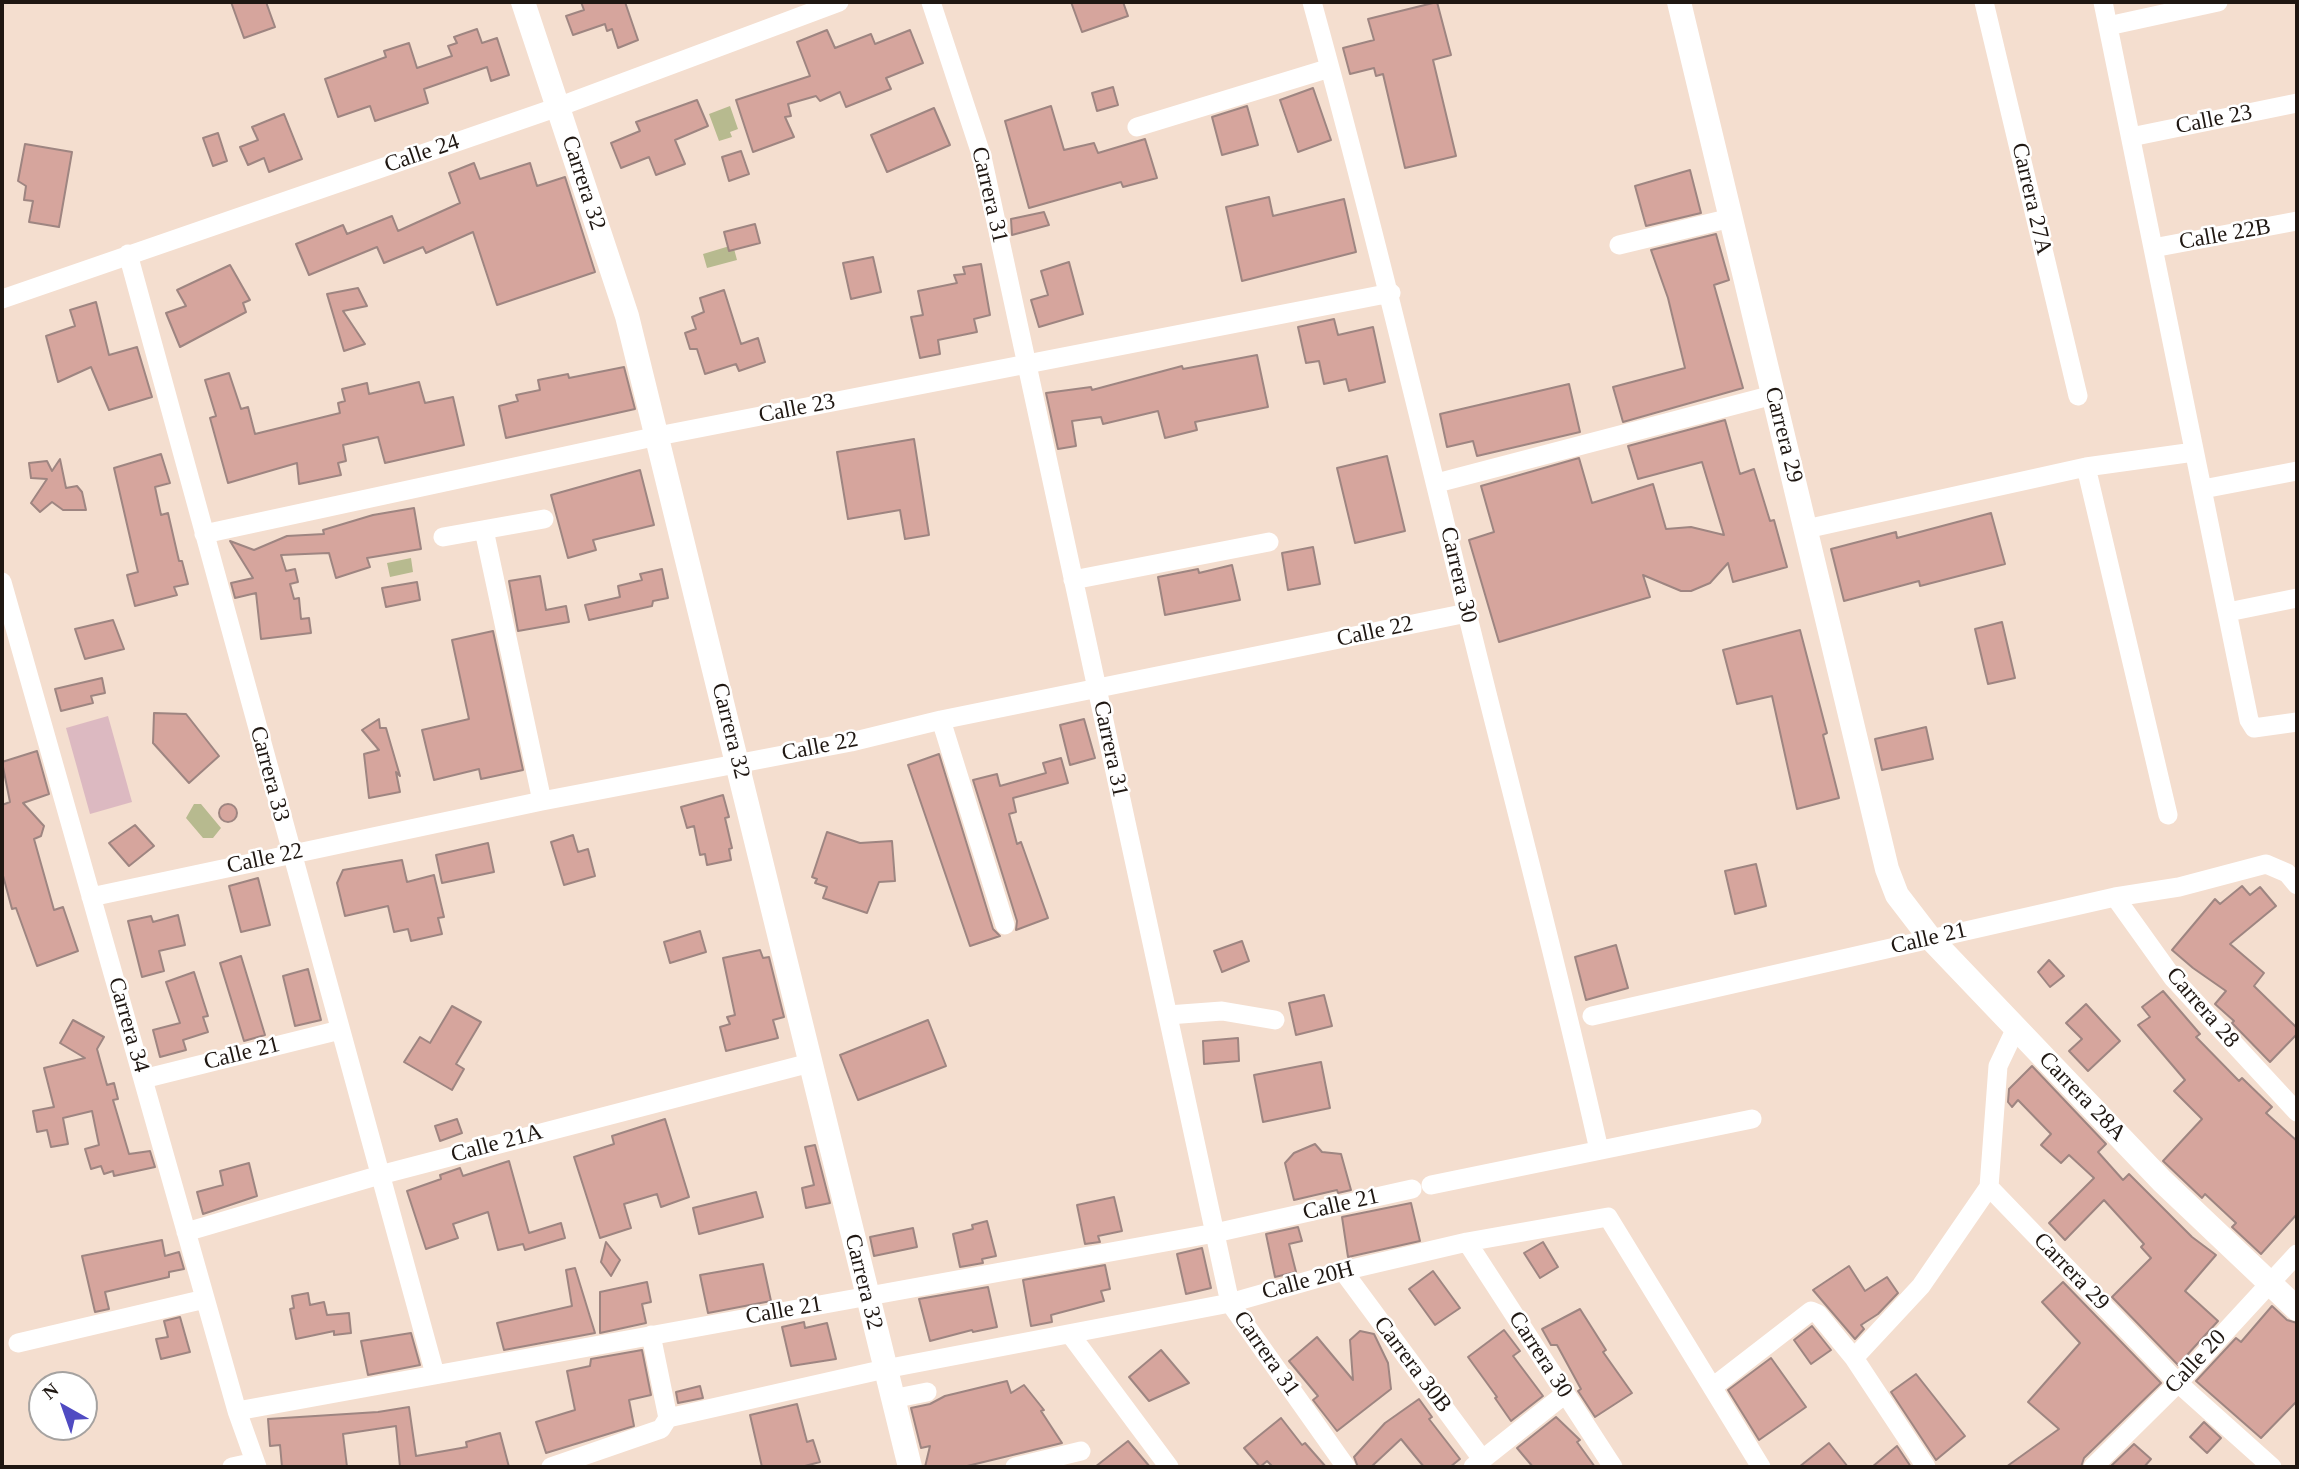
<!DOCTYPE html>
<html>
<head>
<meta charset="utf-8">
<style>
  body { margin:0 }
  #map { position:relative; width:2299px; height:1469px; overflow:hidden; background:#f4decf; font-family:"Times New Roman",serif }
  canvas { display:block }
  .frame { position:absolute; inset:0; border:4px solid #1f1712; pointer-events:none }
  .north { position:absolute; left:28px; top:1371px; width:70px; height:70px; box-sizing:border-box; background:#fff; border:2px solid #a5a2a0; border-radius:50%; rotate:320deg; font-size:19px; font-weight:700; line-height:28px; text-align:center; color:#1f1712 }
  .north::after { content:''; display:block; margin:auto; width:24px; height:32px; background:#504bc2; clip-path:polygon(50% 0,100% 100%,50% 72%,0 100%) }
</style>
</head>
<body>
<div id="map">
<canvas width="2299" height="1469"></canvas>
<div class="frame"></div>
<div class="north">N</div>
</div>
<script>
const context = document.querySelector('canvas').getContext('2d');
context.lineJoin = 'round';
function fillPath(path, color) { context.fillStyle = color; context.fill(path, 'evenodd'); }
function strokePath(path, color, width, dash) { context.strokeStyle = color; context.lineWidth = width; context.lineCap = dash ? 'butt' : 'round'; context.setLineDash(dash || []); context.stroke(path); }
function write(font, color, halo, rows, align = 'center') {
  context.font = font + ' "Times New Roman",serif'; context.lineWidth = 5; context.setLineDash([]); context.textBaseline = 'middle'; context.strokeStyle = halo; context.fillStyle = color; for (const [text, x, y, turn = 0] of rows) {
    context.save(); context.translate(x, y); context.rotate((+turn || 0) * Math.PI / 180); context.textAlign = isNaN(turn) ? turn : align; if (halo) context.strokeText(text, 0, 0); context.fillText(text, 0, 0); context.restore();
  }
}
const green = new Path2D(`
  M108,716l24,86 -42,12 -24,-86z`);
const water = new Path2D(`
  M730,106l8,23 -8,3 2,5 -13,4 -10,-27z
  M733,245l4,15 -30,8 -4,-14z
  M411,558l2,14 -23,5 -3,-14z
  M194,804h7l20,24 -8,10h-10l-17,-20z`);
const building = new Path2D(`
  M231,2h35l9,25 -31,11z
  M581,2h44l13,38 -20,8 -6,-19 -5,2 -2,-7 -32,11 -7,-19 18,-6z
  M1071,2h52l5,14 -46,16z
  M1437,2l14,53 -18,5 23,96 -51,12 -22,-94 -7,2 -2,-8 -24,6 -7,-26 31,-8 -6,-21z
  M477,29l5,14 15,-5 12,37 -18,6 -4,-14 -63,22 4,14 -53,18 -5,-15 -32,11 -13,-38 61,-22 -2,-6 25,-8 8,25 35,-12 -4,-10 9,-3 -3,-6z
  M827,30l8,18 36,-14 4,10 35,-14 13,33 -37,15 5,11 -45,18 -6,-15 -20,9 -4,-5 -28,8 3,12 -6,1 9,20 -41,15 -17,-52 74,-24 -13,-34z
  M1113,87l5,18 -21,6 -5,-18z
  M1313,88l18,52 -33,12 -18,-52z
  M697,100l11,26 -33,14 10,24 -29,11 -7,-18 -28,11 -10,-25 29,-12 -4,-9z
  M1051,106l13,44 30,-7 4,10 47,-14 12,39 -34,9 -2,-5 -92,26 -24,-87z
  M1247,106l11,39 -36,10 -10,-38z
  M934,108l16,37 -63,27 -16,-37z
  M284,114l18,45 -33,13 -5,-14 -16,7 -8,-18 18,-7 -6,-13z
  M218,133l9,28 -14,5 -10,-28z
  M25,144l47,8 -13,75 -30,-5 4,-21 -9,-1 2,-14 -8,-5z
  M741,151l8,23 -20,7 -7,-24z
  M474,163l6,16 50,-16 7,23 28,-9 30,95 -98,33 -24,-73 -47,21 -3,-6 -39,16 -7,-16 -68,28 -13,-31 47,-19 4,9 45,-18 6,15 62,-28 -11,-30z
  M1690,170l11,43 -55,13 -11,-40z
  M1269,197l4,19 71,-17 12,53 -114,29 -16,-74z
  M1044,212l5,13 -37,10 -1,-16z
  M755,224l5,19 -31,8 -5,-19z
  M1716,234l13,46 -15,5 29,103 -120,34 -10,-35 72,-19 -17,-70 -17,-48z
  M873,257l8,35 -30,7 -8,-36z
  M1069,262l14,52 -44,13 -8,-27 17,-5 -7,-24z
  M981,264l9,51 -16,4 3,13 -39,8 2,14 -20,4 -9,-41 12,-2 -5,-24 39,-8 -3,-8 11,-1 -2,-7z
  M230,265l20,35 -7,3 3,9 -66,35 -14,-34 20,-7 -9,-16z
  M358,288l9,18 -24,5 22,33 -21,7 -17,-57z
  M724,290l17,54 17,-6 7,24 -26,9 -3,-7 -31,10 -8,-25h-7l-5,-16 11,-4 -4,-12 12,-5 -4,-14z
  M96,302l13,53 28,-8 15,50 -43,13 -18,-43 -33,15 -12,-46 29,-10 -5,-16z
  M1334,319l4,16 35,-8 12,55 -36,9 -3,-12 -22,5 -5,-23 -13,2 -8,-36z
  M1257,355l11,52 -73,15 2,8 -32,8 -7,-27 -55,13 -2,-7 -29,4 4,25 -18,3 -12,-56 45,-6 1,3 90,-24 1,3z
  M624,367l11,42 -129,29 -7,-32 19,-5 -2,-6 24,-5 -2,-10 30,-6 1,4z
  M229,373l12,36 7,-2 7,27 85,-21 -2,-10 7,-2 -3,-12 25,-6 2,11 50,-12 6,21 28,-6 11,48 -79,18 -7,-26 -35,8 3,16 -8,2 3,12 -42,9 -2,-21 -69,20 -18,-65 6,-2 -11,-36z
  M1569,384l11,48 -103,24 -4,-15 -26,6 -7,-33z
  M1725,420l15,54 14,-5 16,52 4,-1 13,47 -54,15 -5,-19 -18,20 -19,8h-10l-38,-16 7,22 -151,45 -30,-102 25,-8 -13,-46 98,-28 13,45 61,-19 13,45 25,-2 33,8 -22,-73 -64,17 -10,-33z
  M914,439l15,96 -24,4 -5,-29 -52,9 -11,-67z
  M161,454l9,29 -15,4 6,28 7,-2 11,48h3l6,23 -14,3 3,8 -42,11 -8,-31 11,-3 -24,-104z
  M1387,456l18,75 -50,12 -18,-75z
  M60,459l6,29 11,-2 5,6 4,18h-23l-11,-8 -12,10 -9,-9 16,-24 -16,-1 -2,-15 18,-2 5,10z
  M640,470l14,55 -61,15 3,10 -28,8 -17,-63z
  M414,508l7,41 -54,9 3,9 -34,11 -7,-25 -48,2 5,16 9,-2 3,13 -8,2 4,15 5,-1 2,21 8,-1 2,15 -50,6 -5,-46 -21,5 -4,-15 22,-5 -23,-37 24,9 33,-14 37,-2 -1,-4 50,-15z
  M1991,513l14,51 -85,22 -1,-5 -75,20 -13,-52 65,-17 1,6z
  M1313,547l7,37 -32,6 -6,-37z
  M1232,565l8,35 -75,15 -7,-38 40,-8 1,4z
  M662,569l6,29 -15,3 -1,5 -63,14 -4,-15 35,-8 -2,-11 24,-6 -2,-6z
  M540,576l6,34 20,-4 3,16 -51,9 -9,-50z
  M417,582l3,18 -34,7 -4,-19z
  M113,620l11,29 -39,10 -10,-30z
  M2002,622l13,56 -27,6 -13,-55z
  M1800,630l27,103 -4,2 16,63 -42,11 -25,-113 -35,8 -14,-54z
  M493,631l30,139 -42,9 -2,-10 -45,11 -12,-50 47,-11 -17,-79z
  M102,678l3,15 -14,3 2,7 -32,8 -6,-22z
  M154,713l32,1 33,42 -30,27 -36,-40z
  M379,719l1,9h6l14,48 -4,-4 4,20 -31,6 -5,-44 15,-4 -17,-20z
  M1084,719l11,39 -25,7 -10,-40z
  M1926,727l7,32 -51,11 -7,-31z
  M37,751l12,43 -26,9 21,23 -3,10 -7,3 20,71 9,-3 15,44 -41,15 -21,-58 -4,1 -10,-37v-67l8,-3 -8,-40z
  M939,754l54,175 7,7 -30,10 -62,-181z
  M1061,758l7,25 -55,15 3,14 -7,2 8,30 4,-2 27,76 -32,12 1,-9 -44,-141 24,-6 3,12 46,-13 -3,-10z
  M723,795l6,22 -4,1 7,30 -3,1 2,11 -24,5 -2,-11 -5,1 -6,-29 -7,2 -6,-21z
  M219 813a9 9 0 1 1 18 0a9 9 0 1 1-18 0Z
  M135,825l19,21 -25,20 -20,-23z
  M827,832l33,11 32,-2 3,40 -16,1 -12,31 -44,-15 4,-11 -12,-4 2,-4 -5,-2z
  M573,835l5,17 10,-3 7,27 -31,9 -13,-43z
  M488,843l6,29 -52,11 -6,-28z
  M402,860l5,22 27,-7 10,42 -6,1 4,16 -31,7 -3,-12 -14,3 -6,-26 -43,10 -8,-33 6,-13z
  M1756,864l10,42 -31,8 -10,-43z
  M258,878l12,47 -29,7 -12,-46z
  M2242,886l8,9 10,-8 16,19 -46,38 34,29 -10,13 43,42v6l-27,28 -38,-39 2,-2 -19,-17 11,-13 -33,-23 -21,-18 43,-51 5,5z
  M178,915l7,30 -26,6 5,20 -22,6 -14,-56 23,-5 2,6z
  M700,931l6,21 -36,11 -6,-21z
  M1242,941l7,20 -27,11 -8,-21z
  M1616,945l12,43 -42,12 -11,-43z
  M760,950l3,8 6,-1 15,60 -11,3 5,18 -52,13 -6,-24 10,-3 -3,-7 8,-2 -12,-57z
  M241,956l24,79 -21,6 -24,-78z
  M2049,960l15,16 -14,11 -12,-15z
  M308,969l13,51 -26,6 -12,-50z
  M194,972l14,44 -5,1 5,15 -25,8 3,10 -26,7 -7,-27 27,-7 -14,-41z
  M2163,991l37,43 -4,3 43,44 3,-3 30,29 -6,6 31,28v73l-36,40 -29,-27 4,-4 -31,-29 -3,4 -39,-37 39,-42 -28,-28 11,-11 -47,-55 12,-8 -8,-10z
  M1324,995l8,31 -36,9 -7,-32z
  M2086,1004l34,37 -32,30 -19,-20 13,-12 -16,-16z
  M452,1006l29,16 -25,42 8,5 -12,21 -48,-28 16,-25 10,6z
  M73,1020l31,17 -7,12 10,36 7,-2 4,16 -5,1 16,54 21,-3 5,16 -41,9 -1,-5 -9,3 -3,-8 -10,3 -6,-20 14,-4 -7,-34 -29,7 5,26 -17,3 -4,-17 -10,2 -4,-21 21,-4 -10,-39 41,-10 -25,-15z
  M928,1020l18,46 -88,34 -18,-45z
  M1238,1038l1,23 -35,3 -1,-23z
  M1321,1062l9,46 -67,14 -9,-47z
  M2032,1066l74,78 -8,8 25,28 6,-6 63,63 24,18 -31,36 33,30 -40,44 -66,-68 39,-39 -10,-11 3,-3 -40,-44 -39,40 -16,-17 45,-45 -25,-23 -8,8 -20,-18 10,-11 -33,-34 -6,7 -4,-5 1,-13z
  M457,1119l5,14 -22,8 -5,-15z
  M665,1119l24,78 -28,10 -4,-13 -33,10 7,24 -31,10 -26,-81 40,-13 -2,-8z
  M1315,1144l7,8 19,2 10,36 -13,3 -1,-3 -43,10 -9,-37 9,-10z
  M815,1145l15,58 -24,5 -4,-20 12,-3 -9,-38z
  M509,1161l20,72 32,-10 4,15 -40,12 -2,-6 -25,6 -10,-38 -35,12 5,14 -32,11 -19,-58 34,-12 -1,-4 20,-7 3,8z
  M249,1163l8,33 -54,18 -6,-22 26,-7 -3,-14z
  M756,1192l7,25 -64,17 -6,-26z
  M1114,1197l8,34 -24,5 2,6 -15,2 -8,-39z
  M1411,1203l9,38 -72,16 -6,-40z
  M987,1221l9,35 -14,3 1,4 -23,4 -7,-33 20,-5 -1,-4z
  M1298,1227l4,14 -13,3 7,28 -21,5 -9,-43z
  M913,1228l4,19 -43,9 -4,-19z
  M162,1240l3,16 14,-4 5,17 -15,3v5l-64,15 4,17 -14,3 -13,-56z
  M606,1242l14,18 -9,16 -10,-14z
  M1543,1242l15,25 -18,11 -16,-25z
  M1202,1248l9,40 -25,6 -9,-40z
  M763,1264l8,37 -63,12 -8,-38z
  M1105,1265l5,24 -9,2 3,10 -53,14 1,7 -21,4 -8,-46z
  M1849,1266l16,25 22,-14 11,16 -20,21 -17,11 3,4 -9,10 -42,-49z
  M575,1268l20,65 -91,17 -7,-27 75,-17 -6,-36z
  M1433,1271l27,37 -25,17 -26,-36z
  M647,1282l4,20 -9,2 4,19 -46,10v-41z
  M2063,1282l98,101 -77,75 -3,9h-75l53,-38 -31,-27 52,-59 -38,-41z
  M988,1287l9,40 -24,5 -1,-2 -42,11 -11,-42z
  M308,1293l2,12 14,-3 3,13 22,-2 2,20 -17,2v-4l-38,8 -6,-30 4,-1 -2,-12z
  M2272,1306l15,14 10,3v78l-36,37 -65,-57 40,-43 5,4z
  M1580,1309l26,41 -3,2 29,41 -37,24 -17,-26 3,-2 -24,-44h-6l-9,-16z
  M180,1317l10,35 -29,7 -5,-20 12,-2 -4,-16z
  M804,1322l1,6 22,-5 9,36 -45,7 -9,-39z
  M1812,1326l19,24 -20,14 -17,-24z
  M1504,1330l16,21 -7,5 30,40 -32,25 -16,-23 2,-1 -29,-40z
  M1360,1331l14,3 14,29 3,26 -54,42 -24,-31 5,-4 -29,-35 28,-24 36,43 -3,-40z
  M411,1333l9,32 -52,10 -7,-34z
  M642,1350l9,45 -22,5 5,26 -88,27 -10,-31 39,-12 -8,-39 23,-5 1,-7z
  M1161,1350l28,33 -40,18 -20,-24z
  M1771,1358l35,49 -47,33 -31,-50z
  M1916,1374l49,62 -29,24 -45,-68z
  M1007,1381l4,12 13,-8 20,25 -3,1 21,32 -99,24h-38l5,-21 -9,2 -10,-40 19,-4 15,-8z
  M700,1386l3,12 -25,5 -2,-11z
  M1419,1399l13,18 -3,2 31,40 -10,8h-26l-23,-28 -30,28h-13l-4,-10 31,-34z
  M797,1404l10,38 6,-2 7,22 -19,5h-39l-12,-52z
  M409,1407l7,49 51,-9 -1,-5 34,-9 9,34h-109l-4,-41 -53,8 4,33h-65l-2,-22 -10,1 -2,-27 110,-7z
  M1556,1417l24,23 -3,2 18,25h-62l-16,-19z
  M1281,1418l21,27 3,-2 21,24h-53l-6,-6 -7,6 -16,-19z
  M2204,1422l17,16 -14,15 -17,-16z
  M1128,1441l22,26h-55z
  M1829,1443l19,24h-49z
  M2134,1444l17,15 -7,8h-34z
  M1897,1446l14,21h-39z`);
const minor = new Path2D(`
  M931,2l51,155 248,1146 116,164
  M1312,2c56,203 105,407 155,611 44,179 92,357 132,537
  M1984,2l94,394
  M2103,2l146,718 5,8 43,-6
  M2108,26l110,-24
  M1137,127l193,-59
  M2131,137l166,-34
  M1619,245l112,-27
  M2153,248l144,-27
  M128,254l307,1120
  M2,299l556,-192 281,-105
  M2086,467l82,348
  M1437,483l336,-88
  M2203,489l94,-18
  M1806,529l280,-62 108,-15
  M484,530l58,271
  M204,534l454,-98 733,-143
  M443,537l101,-18
  M1073,580l196,-38
  M2,582l235,829 20,56
  M2228,612l69,-14
  M941,720l64,205
  M91,897l451,-96 309,-59 90,-22 526,-107
  M2115,897l58,81 124,134
  M1168,1015l54,-4 53,9
  M1592,1016l523,-119 64,-10 87,-23 21,9 10,12
  M143,1079l197,-49
  M1431,1185l321,-66
  M1989,1187l189,196 94,84
  M186,1232l194,-57 430,-112
  M1467,1242l146,225
  M1343,1271l139,188
  M1070,1334l99,133
  M18,1343l187,-44
  M1854,1358l67,-72 68,-99 9,-121 18,-38
  M1714,1386l97,-75 7,3 36,44 72,109
  M892,1399l35,-7
  M237,1411l978,-178 197,-44
  M668,1418l217,-49 345,-66 113,-32 124,-29 141,-25 153,250
  M232,1467l23,-5
  M551,1467l110,-38 7,-11 -17,-83
  M1015,1467l66,-16
  M1473,1467l92,-73
  M2093,1467l85,-84 119,-129`);
const tertiary = new Path2D(`
  M523,2l104,314 283,1151
  M1679,2l208,867 10,26 33,43 232,243 135,128`);
const streetNames = [
  ["Calle 23",2214,120,-11],
  ["Calle 24",422,154,-19],
  ["Carrera 32",583,183,72],
  ["Carrera 31",989,195,77],
  ["Carrera 27A",2031,199,77],
  ["Calle 22B",2225,235,-10],
  ["Calle 23",797,409,-11],
  ["Carrera 29",1783,435,76],
  ["Carrera 30",1458,575,77],
  ["Calle 22",1375,632,-12],
  ["Carrera 32",730,731,76],
  ["Calle 22",820,747,-11],
  ["Carrera 31",1110,749,78],
  ["Carrera 33",269,774,75],
  ["Calle 22",265,859,-12],
  ["Calle 21",1929,939,-13],
  ["Carrera 28",2202,1008,49],
  ["Carrera 34",128,1025,74],
  ["Calle 21",242,1054,-14],
  ["Carrera 28A",2082,1097,46],
  ["Calle 21A",497,1144,-15],
  ["Calle 21",1341,1205,-13],
  ["Carrera 29",2071,1272,46],
  ["Calle 20H",1308,1281,-15],
  ["Carrera 32",863,1282,76],
  ["Calle 21",784,1311,-10],
  ["Carrera 31",1266,1354,55],
  ["Carrera 30",1540,1355,57],
  ["Calle 20",2196,1362,-47],
  ["Carrera 30B",1412,1365,53]
];
fillPath(green, '#dcb9c1');
fillPath(water, '#b7ba8f');
fillPath(building, '#d6a59d');
strokePath(building, '#9e8581', 2);
strokePath(minor, '#fff', 19);
strokePath(tertiary, '#fff', 24);
write('23px', '#1f1712', '#fff', streetNames);
</script>
</body>
</html>
